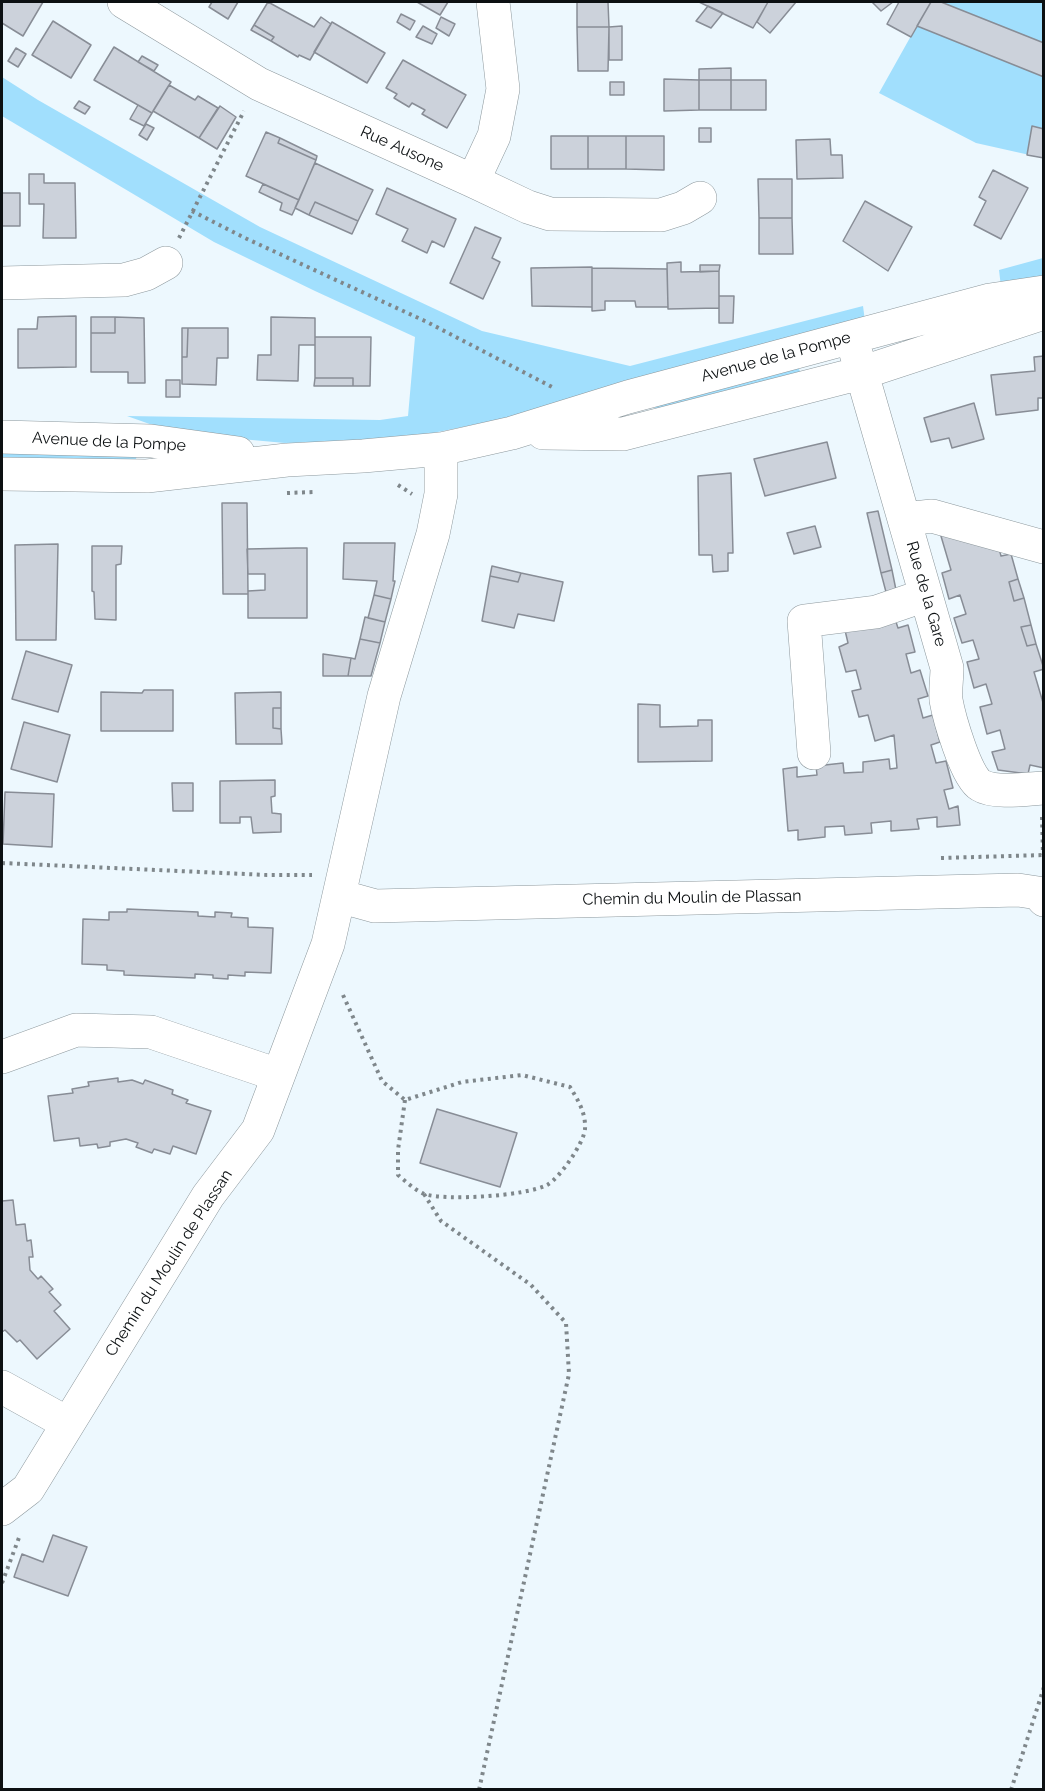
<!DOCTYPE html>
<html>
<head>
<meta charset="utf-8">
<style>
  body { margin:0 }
  #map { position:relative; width:1045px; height:1791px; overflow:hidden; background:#edf8fe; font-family:Raleway,sans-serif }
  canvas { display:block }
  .frame { position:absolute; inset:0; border:3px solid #0c1012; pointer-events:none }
</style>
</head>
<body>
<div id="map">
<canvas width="1045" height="1791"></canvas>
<div class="frame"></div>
</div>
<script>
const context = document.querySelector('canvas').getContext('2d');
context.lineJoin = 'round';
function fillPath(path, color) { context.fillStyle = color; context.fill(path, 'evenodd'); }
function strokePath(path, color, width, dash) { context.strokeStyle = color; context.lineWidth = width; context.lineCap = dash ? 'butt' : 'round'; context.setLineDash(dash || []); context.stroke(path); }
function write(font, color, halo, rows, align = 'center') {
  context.font = font + ' Raleway,sans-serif'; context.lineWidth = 6; context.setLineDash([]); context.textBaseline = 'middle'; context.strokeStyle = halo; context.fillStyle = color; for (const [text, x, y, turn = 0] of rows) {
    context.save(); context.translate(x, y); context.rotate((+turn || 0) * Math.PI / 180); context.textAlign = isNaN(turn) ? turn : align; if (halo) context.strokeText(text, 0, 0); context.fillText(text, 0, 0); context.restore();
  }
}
const green = new Path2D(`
  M930,2h113v156l-67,-15 -97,-50z
  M2,77l36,23 222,127 222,104 148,35 233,-60 2,15 -368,99 -69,14 -62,7 -81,2 -110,-10 -48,-17 253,4 28,-4 7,-79 -100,-46 -101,-49 -212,-126z
  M1043,258v23l-42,6 -2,-17z
  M796,364l4,7 -3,6 -140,32 -4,-3z
  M2,446l135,10 -3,8 -132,2z`);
const building = new Path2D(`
  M2,2h41l-20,34 -21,-13z
  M212,2h26l-10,17 -19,-12z
  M268,2l46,25 7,-10 10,7 -21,36 -11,-5 -1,2 -27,-16 3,-4 -20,-12z
  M417,2h31l-8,13z
  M577,2h31l1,25h-32z
  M699,2h69l-15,26z
  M768,2h28l-26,31 -13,-11z
  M872,2h21l-12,9z
  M899,2h32l-20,35 -24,-13z
  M931,2h10l103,41v34l-127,-51z
  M708,6l15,7 -12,15 -15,-7z
  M401,14l14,7 -5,9 -13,-8z
  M441,17l14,7 -6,12 -13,-8z
  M53,21l38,24 -20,33 -39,-23z
  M332,22l53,31 -18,30 -53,-31z
  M254,25l20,12 -3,4 -20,-11z
  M423,26l14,8 -5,10 -16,-7z
  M622,26v34h-13v-33z
  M577,27h32l-1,44h-30z
  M114,47l57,35 -19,31 -58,-33z
  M16,48l10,6 -8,13 -10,-6z
  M142,56l16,9 -4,6 -16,-9z
  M403,60l63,35 -19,33 -25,-14 3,-4 -13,-7 -3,4 -15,-9 3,-4 -11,-6z
  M731,68v12h-32v-11z
  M664,79l35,1v30l-35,1z
  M699,80h32v30h-32z
  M731,80h35v30h-35z
  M610,82h14v13h-14z
  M169,85l26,15 3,-4 20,12 -19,30 -46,-27z
  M79,101l11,6 -5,7 -11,-6z
  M138,105l14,8 -8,13 -14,-7z
  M220,106l16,11 -19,32 -18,-11z
  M146,124l8,4 -7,12 -8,-5z
  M1032,126l12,3v29l-17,-3z
  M699,128h12v14h-12z
  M266,132l14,6 -2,5 38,17 -17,40 -53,-24z
  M551,136h37v33h-37z
  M588,136h38v33h-38z
  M626,136h38v34l-38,-1z
  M280,138l37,18 -1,4 -38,-17z
  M830,139l1,16h11l1,23 -46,1 -1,-39z
  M315,163l58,27 -15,31 -43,-19 -6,13 -14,-7z
  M993,170l35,18 -27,51 -27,-14 12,-24 -7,-4z
  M29,174h15v9h31l1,55h-33l1,-34h-15z
  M758,179h34v39h-33z
  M263,184l36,16 -7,15 -12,-5 2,-7 -23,-11z
  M387,188l69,31 -12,28 -12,-6 -5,12 -25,-12 6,-12 -32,-15z
  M2,193h18v33h-18z
  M865,201l47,26 -24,44 -45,-30z
  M315,202l43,19 -6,13 -43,-19z
  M759,218h33l1,36h-34z
  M475,227l26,11 -9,20 8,4 -17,37 -33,-16z
  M681,262v10l38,-1v37l-51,1 -1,-46z
  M700,265h20l-1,6 -19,1z
  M592,267v40l-60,-1 -1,-38z
  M592,268l75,1 1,38h-32l-1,-6h-30v9l-13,1z
  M719,296h15l-1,27h-14z
  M76,316v51l-58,1v-39h19l1,-12z
  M91,317h24v16h-24z
  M115,317l29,1 1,65h-17v-11h-37v-39h24z
  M271,317l44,1v27h-16l-1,36 -41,-1 1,-25h13z
  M182,328h6l-1,29h-5z
  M188,328h40v30h-11l-1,27 -34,-1v-27h5z
  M315,337h56l-1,49h-17v-8h-38z
  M1044,356v42h-6v12l-42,5 -5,-40 44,-4 -1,-14z
  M315,378h38v8h-39z
  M166,380h14v17h-14z
  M974,403l10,36 -32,9 -3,-10 -18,4 -7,-24z
  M827,442l9,36 -71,18 -11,-37z
  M731,473l2,80h-5v18l-15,1 -1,-17h-13l-1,-79z
  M222,503h25l1,91h-25z
  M878,511l14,59 -11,3 -14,-60z
  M815,526l6,21 -27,7 -7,-21z
  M938,526l58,11 5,19 10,-2 7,25 -9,3 5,19 10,-3 7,27 -10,2 6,19 9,-2 8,25 -10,3 10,34v62l-14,-3 -2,9 -30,-4 -6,-18 13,-3 -5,-19 -13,4 -7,-27 12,-3 -6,-20 -12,4 -7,-26 12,-3 -6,-19 -11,3 -8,-25 12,-4 -6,-19 -11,4 -7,-26 9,-3z
  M344,543h51l-2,38h2l-4,18 -17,-4 3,-14 -34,-2z
  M58,544l-2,96h-40l-1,-95z
  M92,546h30l-1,18 -5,1v55l-21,-1 -1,-27 -2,-1z
  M297,548h10v70h-59v-27l17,-1v-16h-17l-1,-25z
  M492,566l29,7 -3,9 -28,-6z
  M892,570l4,20 -10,2 -5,-19z
  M521,573l42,9 -9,39 -36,-7 -4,14 -32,-7 8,-45 28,6z
  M1018,579l6,19 -10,3 -5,-19z
  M374,595l17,4 -6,23 -17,-4z
  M365,617l20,5 -5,21 -20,-4z
  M895,619l3,9 10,-3 7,27 -9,2 5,19 9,-3 8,26 -10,3 5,19 10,-3 7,27 -9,3 5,18 10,-2 7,27 -9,2 5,19 9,-3 2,19 -23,2v-10l-20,2 2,10 -28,2v-10l-20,2 1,10 -27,2 -1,-9 -19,1v10l-27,3v-10l-10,1 -5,-62 14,-2v10l20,-2 -1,-9 27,-3 1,10 19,-1v-10l26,-3 1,10 7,-1 -3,-33 -19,6 -7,-26 -9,2 -7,-26 9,-2 -5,-19 -10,2 -7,-25 9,-4 -4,-17z
  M1031,625l5,19 -9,2 -6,-19z
  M360,639l20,4 -9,33h-23l3,-18 4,1z
  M26,651l46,14 -14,47 -46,-13z
  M323,654l28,4 -3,18h-25z
  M144,690h29v41h-72v-39l41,1z
  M281,692v16h-8v20l8,1 1,15h-46l-1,-51z
  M638,704l22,1v22l38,-1v-6h14v41l-74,1z
  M273,708h8v21l-8,-1z
  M24,722l46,13 -13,47 -46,-13z
  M275,780v16l-4,1 1,16 9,1v18l-28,1 -2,-16h-11v6h-20v-42z
  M172,783h21v28h-20z
  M5,792l49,2 -2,53 -49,-3z
  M127,909l71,3v4l17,1v-5l17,1 -1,4 17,1v9l25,1 -2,45 -26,-1v4l-17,-1v4l-15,-1v-3l-18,-1v4l-71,-3v-4l-17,-1v-5l-25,-1 1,-45 26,1v-8h18z
  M118,1078v4l14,-2 11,4 2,-4 28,10 -1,4 16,6 -2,3 25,8 -15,43 -23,-8 -3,8 -16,-5 -2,4 -16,-6 2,-4 -12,-4 -16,3v4l-12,2 -1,-4 -17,2 -1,-8 -25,3 -6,-45 25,-3 -1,-4 17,-3 -1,-4z
  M437,1109l80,24 -17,54 -80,-24z
  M13,1200l3,25 9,-1 2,17 4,-1 2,17h-4l1,13 8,9 3,-3 12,13 -4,3 12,13 -7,6 16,18 -33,30 -17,-19 -3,2 -12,-12 -3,2v-131z
  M53,1535l34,12 -19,49 -54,-19 8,-23 21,8z`);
const path = new Path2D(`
  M192,211l53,27 182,84 127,66
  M179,238l65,-127
  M398,485l14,9
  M287,493l26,-1
  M1042,817l1,38
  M941,858l103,-3
  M2,863l265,12h45
  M343,995l39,86 23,19 57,-18 60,-7 48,12c8,13 16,26 15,42 -1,14 -26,50 -38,56 -21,11 -101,16 -123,9 -9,-4 -19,-13 -26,-19v-25l7,-50
  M424,1194l17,27 90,64 35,38 3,51 -90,416
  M2,1583l18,-48
  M1011,1790l33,-103`);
const minor = new Path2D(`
  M124,2l135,82 214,97 55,26 22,7 111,1 22,-7 17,-10
  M473,181l21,-45 9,-47 -10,-87
  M2,283l122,-3 22,-6 20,-11
  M856,353l91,315c0,10 -2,22 -1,32 3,17 20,77 34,85 14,9 47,4 64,3
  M543,433l80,1 238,-61 183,-60
  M2,437l149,4 87,12
  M2,474l145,2 140,-16 76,-4 78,-7 71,-16 116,-36 362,-97 54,-8
  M905,519l27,-3 112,31
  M814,753l-10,-132 72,-9 50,-17
  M339,896l36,10 643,-16 20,3 6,7
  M2,1057l74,-27 75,2 127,43
  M2,1387l65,36
  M2,1509l26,-20 180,-293 50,-66 70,-186 56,-248 49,-162 8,-40v-45`);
const streetNames = [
  ["Rue Ausone",402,149,24],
  ["Avenue de la Pompe",776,357,-15],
  ["Avenue de la Pompe",109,442,3],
  ["Rue de la Gare",926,594,74],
  ["Chemin du Moulin de Plassan",692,898,-1],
  ["Chemin du Moulin de Plassan",169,1263,-57]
];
fillPath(green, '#a1dffd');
fillPath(building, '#ccd2db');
strokePath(building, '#888d96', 1.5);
strokePath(minor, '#8d989d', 34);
strokePath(path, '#7f878b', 4, [3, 4.5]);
strokePath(minor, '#fff', 33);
write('16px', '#0c1012', '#fff', streetNames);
</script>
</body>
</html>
